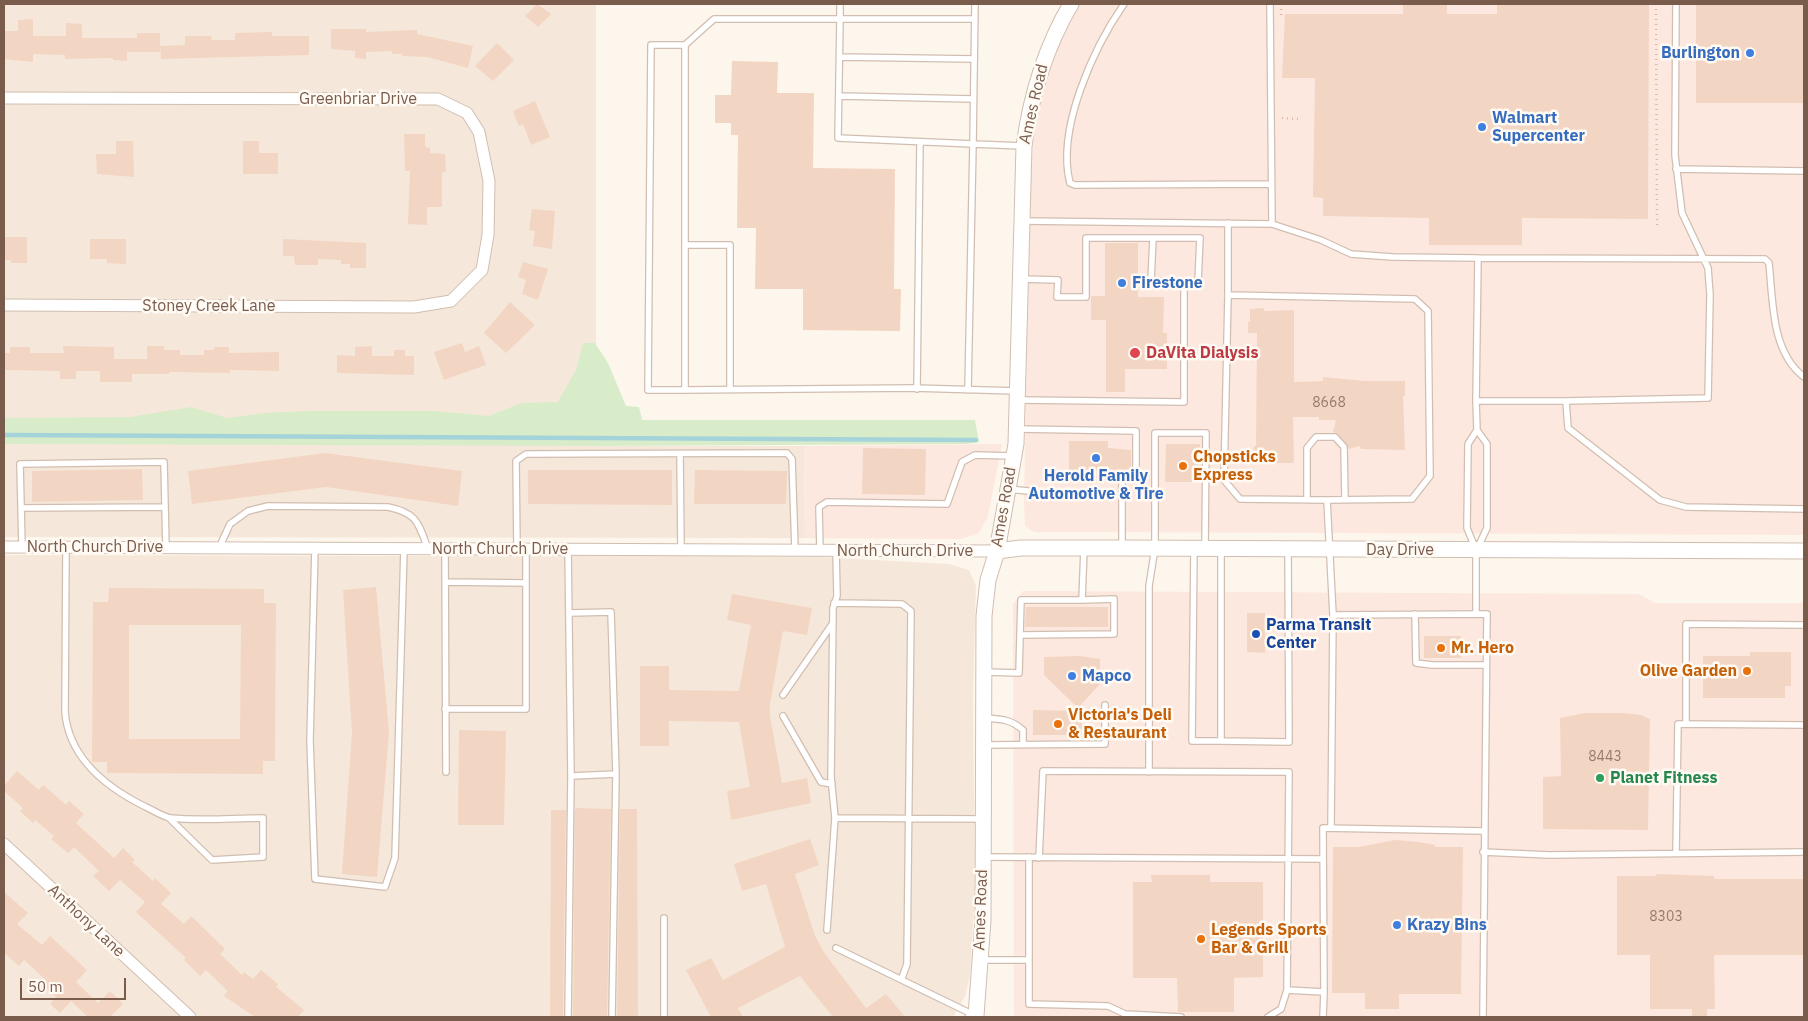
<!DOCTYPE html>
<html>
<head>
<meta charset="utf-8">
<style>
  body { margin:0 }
  #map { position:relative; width:1808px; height:1021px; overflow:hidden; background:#fdf6ec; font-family:"IBM Plex Sans",sans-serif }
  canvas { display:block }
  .frame { position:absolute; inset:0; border:5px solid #7a5c4d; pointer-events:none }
  .scale { position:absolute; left:20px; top:978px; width:106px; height:22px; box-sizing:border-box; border:2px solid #7a5c4d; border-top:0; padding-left:6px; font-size:15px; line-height:18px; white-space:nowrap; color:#7a5c4d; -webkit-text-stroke:4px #fffaf3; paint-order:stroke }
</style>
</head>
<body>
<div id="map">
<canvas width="1808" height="1021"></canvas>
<div class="frame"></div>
<div class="scale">50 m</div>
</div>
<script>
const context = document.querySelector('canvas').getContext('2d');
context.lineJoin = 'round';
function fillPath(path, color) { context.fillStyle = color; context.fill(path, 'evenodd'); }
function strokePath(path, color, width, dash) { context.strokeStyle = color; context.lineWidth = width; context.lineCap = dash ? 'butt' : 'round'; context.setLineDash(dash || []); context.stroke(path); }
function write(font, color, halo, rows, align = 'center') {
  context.font = font + ' "IBM Plex Sans",sans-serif'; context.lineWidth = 5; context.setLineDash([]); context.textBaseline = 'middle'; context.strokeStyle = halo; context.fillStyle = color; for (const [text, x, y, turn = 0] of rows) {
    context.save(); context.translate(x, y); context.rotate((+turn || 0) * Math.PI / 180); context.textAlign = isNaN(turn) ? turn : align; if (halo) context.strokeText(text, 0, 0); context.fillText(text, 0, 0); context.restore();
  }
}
const residential = new Path2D(`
  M4,4h592v442h208l1,92 -801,-1z
  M550,554l269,3 130,7 20,6 7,16 -3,109 2,198 -5,83 -5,20 -12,21h-949v-462l421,1z`);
const commercial = new Path2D(`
  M1080,4h724v531l-711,-3h-58l-6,-3 -4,-3 -1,-23 6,-323 5,-58 15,-59z
  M1002,444l-14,72 -9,17 -18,6 -156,-1 -1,-92z
  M1023,591l616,3 16,9h149v414h-790l-1,-413z`);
const green = new Path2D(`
  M583,343h12l13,20 18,43 13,1 3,13h333l4,22 -11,2 -372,2 -592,-2v-26l126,-1 61,-10 36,11 38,-5 41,-2h129l54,5 32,-13 37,-1 18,-32z`);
const stream = new Path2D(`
  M4,435l972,5`);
const building = new Path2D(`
  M537,4l14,10 -13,13 -13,-11z
  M1403,4h44v10h50v-10h152l-1,215 -126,-1v27h-93v-27l-106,-2v-18l-10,-1 2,-119h-33l3,-64h118z
  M1696,4h108v99h-108z
  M33,19v17h33v-13l16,1v14h55v-5h23v19h-33v9l-14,-1v-2l-48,1v-4l-32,-1v8l-29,-3v-28h14v-11z
  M331,29h35v3l51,-2v4l56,12 -5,22 -41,-11 -25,-1v-2h-10v-3l-26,1v7l-11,-1v-7l-24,-2z
  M272,32v4h37v19l-148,4 -1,-13 25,-1v-9h27l-1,4h24v-7z
  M497,43l17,17 -21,21 -18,-15z
  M732,61l46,1 -1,31h37l-1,75 82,1 -1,120h7l-1,42 -97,-1v-41h-48l1,-61h-19l1,-93h-7v-12h-16v-28h16z
  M535,101l15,36 -19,8 -8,-21 -4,2 -6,-15z
  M404,134h21v13l5,1v5l15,1 1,18h-4v35h-15v18l-19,-1 2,-53h-5z
  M116,141h17l1,36 -37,-3 -1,-20h20z
  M243,141h16v12h19v21h-35z
  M532,209l23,2 -3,38 -19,-3 2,-15 -6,-1z
  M4,237h23v26h-16v-3h-7z
  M90,239h36v25l-19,-1v-4h-17z
  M283,239l83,4v25h-16v-4h-9v-4l-23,-1v6h-23l-1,-9h-11z
  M1105,243h33v54h26l-1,36h4v36h-42v23h-19v-72h-15v-24h14z
  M523,262l25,7 -10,31 -16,-6 4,-14 -8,-3z
  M510,302l25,23 -29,28 -22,-20z
  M1264,308v3l30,-1v72l29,-1v-4l42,4h40v15h-2l2,54 -44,-1 -1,-3 -11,3 -11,-15 -5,-2 3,-12h-17v-3h-26l1,46h-41l1,-17h2l1,-113h-9v-11h2v-13z
  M462,343l3,9 14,-6 7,19 -42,15 -10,-28z
  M63,346l51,1v12h33v-13h17v4h16v5h24v-5h10v-3h15v6l50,-1v19l-49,-1v3l-61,-1v2h-37v8h-32v-11h-24v8h-16v-8l-56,-1v-17h6v-6h20v6h34z
  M372,346v10h22v-6h11v6h9v19l-77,-2v-18l18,1v-9z
  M1069,441h39v7l23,2v18l-5,3 -57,-1z
  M1166,444h34l1,38h-36z
  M863,448l63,1 -1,46 -63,-1z
  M325,453l137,18 -4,35 -132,-19 -134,17 -4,-33z
  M142,469l1,31 -111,2v-31z
  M528,470h144v35l-144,-1z
  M695,470l92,1 -1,33h-92z
  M376,587l13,145 -12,145 -35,-3 10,-141 -9,-143z
  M109,588l155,1v14h12l-1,158h-12v13l-156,-1v-11h-15l1,-160h15zM129,625h112l-1,114h-111z
  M732,594l80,14 -5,27 -24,-4 -13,73v12l12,67 25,-5 4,25 -80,17 -4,-29 23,-4 -11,-65 -70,-1v25h-29v-80h29v24l70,1 12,-66 -24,-5z
  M1026,607h82v20h-83z
  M1247,613h18v40l-18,-1z
  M1424,636h37v22h-37z
  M1750,652h41v34h-6v12h-82v-42h47z
  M1080,656l20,3v25l-22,24 -34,-33v-18z
  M1033,710l49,1v24h-49z
  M1585,713h38l18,2 9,4 -2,111 -105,-1v-52l18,-1 -1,-58z
  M459,730l47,1 -2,94h-46z
  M17,771l22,19 4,-5 23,20 3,-4 15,13 -8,9 38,35 9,-10 12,12 -3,2 21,19 2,-3 16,15 -10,11 23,20 7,-8 34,33 -5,5 22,21 2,-3 9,7 8,-9 17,14 -2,3 28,23 -6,7h-43l-31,-21 4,-5 -22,-21 -6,6 -16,-16 2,-2 -50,-46 9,-10 -25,-22 -11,11 -16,-15 6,-5 -25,-24 -6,6 -17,-14 3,-3 -19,-16 -2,3 -13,-12 3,-3 -19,-17v-5z
  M577,808l34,1 -4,208h-34l2,-207z
  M620,809h17l1,208h-21z
  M551,810h15l-3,207h-13z
  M810,839l9,26 -24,9 20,62 10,18 41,54 20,-14 19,23h-72l-33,-41 -62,32 5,9h-32l-25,-47 25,-12 12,22 62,-33 -19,-63 -24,7 -8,-27z
  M1395,840l24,2 16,3v2h28l-2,147h-62v15h-34v-16h-33l1,-146h26z
  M1656,874l58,2v3h90v76h-90l1,54h-8v8h-15v-8h-42v-54h-33v-79h39z
  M1151,875h59v7h53v95l-29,1v34h-56l-1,-34h-44v-96h19z
  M4,892l24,21 -11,11 25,21 8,-9 37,34 -11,12 22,21 12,-12 13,13 -13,13h-22l-17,-16 -11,12 -10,-9 6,-7 -13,-11 4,-5 -23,-21 -5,6 -15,-13z`);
const path = new Path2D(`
  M1281,4v11
  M1656,4l1,223
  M1282,118l16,1`);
const service = new Path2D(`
  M975,4l-2,140 50,2
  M1124,4c-30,43 -68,125 -54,179l5,2 196,-1
  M1270,4l2,220
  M685,45v345l228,-2 104,3
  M840,57l134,2
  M839,96l134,3
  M1676,169l128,2
  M1022,221l250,3 49,16 30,14 42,3 85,1 -2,143 1,29 10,14v84l-9,19
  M686,245h44v144
  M1478,258l287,1 4,4c4,38 2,89 35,114
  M1021,279l37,1 -1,17h29v-59h114l-2,44 -47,-1 2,-43
  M1228,295v-72
  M917,389l3,-247
  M685,390h-37l3,-345h34l29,-26h126v-15
  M968,390l5,-246 -135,-6 2,-119h135
  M1019,400l165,2v-120
  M1476,401h90l2,27 92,72 26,7 118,2
  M1566,401l142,-3 2,-103 -2,-27 -26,-55 -7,-58 1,-151
  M1018,429l118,2v39l-14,10v67
  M680,454l1,96
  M1008,489l40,4
  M1307,500v-52l9,-11h19l9,10 1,53
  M1327,500l-87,-1 -16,-19 4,-185 187,4 13,12 2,165 -18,23 -85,1 6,115 -2,213
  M21,508l144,-1
  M22,547l-2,-83 144,-2 2,86
  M66,547l-1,165c4,47 42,76 81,95 7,3 17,10 25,11 30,3 62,0 92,0v39l-51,3 -43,-42
  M219,548l11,-24 18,-13 20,-5 120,1c29,6 30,15 40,42
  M315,548l-5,192 5,139 70,8 10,-29 9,-309
  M445,549l1,223
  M517,549l-1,-88 10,-7 261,-1 5,6 3,91
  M568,549l3,227 45,-2 -5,-162 -42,1
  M1194,549l-2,192h29
  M1221,550v191l68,1 -1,-193
  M820,551l-1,-44 8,-5 120,2 15,-42 13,-7 38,1
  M445,582l81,1
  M1082,600l32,-1v35l-94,1 1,-35h61l2,-51
  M834,603l68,1 9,7 -4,353 -5,14
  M1415,614l1,49 16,2h54
  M1476,614v-64l-9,-22 1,-84 9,-14
  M1333,615l154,-1 -4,403
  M985,672l34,1 1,-38
  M783,695l50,-72
  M445,709h81v-160
  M783,716l38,66 11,2
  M986,718c15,1 24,1 37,12v15
  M1686,724v-100l118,1
  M984,745l121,-1v-39
  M1149,772v-186l6,-38v-115h51l-1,115
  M835,818l148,1
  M1483,852l66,3 255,-3
  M1676,853l2,-129 126,1
  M983,857l340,2
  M1029,857v147l79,2 17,8 56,3
  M1039,858l4,-87 246,1 -2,218 -6,19 -13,8
  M664,918v99
  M827,930l8,-112 -4,-41 2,-169 4,-12 -1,-45
  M836,948l138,67
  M982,960h47
  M1287,990l37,2 -1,25
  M1324,992l-1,-164 160,3
  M568,1017l3,-241
  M612,1017l4,-243`);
const minor = new Path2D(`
  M4,98l434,1 29,14 12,19 10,49 -1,54 -6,35 -31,31 -37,6 -410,-2
  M4,547l993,4
  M4,844l186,173`);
const tertiary = new Path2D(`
  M997,551l24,-3h100l683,3
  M973,1017l3,-1 7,-96 1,-304 4,-36 9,-29 19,-107 8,-298c7,-51 21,-98 47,-142`);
const markers = [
  [1750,53,5,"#3f7fe0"],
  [1482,127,5,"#3f7fe0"],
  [1122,283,5,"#3f7fe0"],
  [1135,353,6,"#e0444e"],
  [1096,458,5,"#3f7fe0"],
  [1183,466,5,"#e8710a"],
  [1256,634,5,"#1a4fb4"],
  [1441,648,5,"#e8710a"],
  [1747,671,5,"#e8710a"],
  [1072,676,5,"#3f7fe0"],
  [1058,724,5,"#e8710a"],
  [1600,778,5,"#2e9e5b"],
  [1397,925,5,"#3f7fe0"],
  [1201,939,5,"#e8710a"]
];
const numberNames = [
  ["8668",1329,403],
  ["8443",1605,757],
  ["8303",1666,917]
];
const shopNames = [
  ["Burlington",1740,53,"right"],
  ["Walmart",1492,118],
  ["Supercenter",1492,136],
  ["Firestone",1132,283],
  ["Herold Family",1096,476,"center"],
  ["Automotive & Tire",1096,494,"center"],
  ["Mapco",1082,676],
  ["Krazy Bins",1407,925]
];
const streetNames = [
  ["Greenbriar Drive",358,99],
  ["Ames Road",1034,104,-77],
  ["Stoney Creek Lane",209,306],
  ["Ames Road",1004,507,-80],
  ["North Church Drive",95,547],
  ["North Church Drive",500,549],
  ["Day Drive",1400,550],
  ["North Church Drive",905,551],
  ["Ames Road",981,910,-88],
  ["Anthony Lane",86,921,43]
];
const healthNames = [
  ["DaVita Dialysis",1146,353]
];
const foodNames = [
  ["Chopsticks",1193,457],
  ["Express",1193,475],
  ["Mr. Hero",1451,648],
  ["Olive Garden",1737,671,"right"],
  ["Victoria's Deli",1068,715],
  ["& Restaurant",1068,733],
  ["Legends Sports",1211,930],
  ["Bar & Grill",1211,948]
];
const transitNames = [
  ["Parma Transit",1266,625],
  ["Center",1266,643]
];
const leisureNames = [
  ["Planet Fitness",1610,778]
];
fillPath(residential, '#f5e8da');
fillPath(commercial, '#fde8e0');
fillPath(green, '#d8ecc9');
strokePath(stream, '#a5d3da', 4.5);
fillPath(building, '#f3d5c3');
strokePath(service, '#d1beb0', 8);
strokePath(minor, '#d1beb0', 13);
strokePath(tertiary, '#d1beb0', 17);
strokePath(path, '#d9b8a5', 2.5, [1, 4]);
strokePath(service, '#fff', 5.5);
strokePath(minor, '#fff', 11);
strokePath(tertiary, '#fff', 15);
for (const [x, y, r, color] of markers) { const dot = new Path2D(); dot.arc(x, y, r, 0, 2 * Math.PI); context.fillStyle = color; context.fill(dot); strokePath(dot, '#fffaf3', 2); }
write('14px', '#987a6a', null, numberNames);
write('bold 16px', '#366cbe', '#fffaf3', shopNames, 'left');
write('16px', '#7a5c4d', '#fffaf3', streetNames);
write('bold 16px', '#be3a42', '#fffaf3', healthNames, 'left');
write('bold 16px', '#c56008', '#fffaf3', foodNames, 'left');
write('bold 16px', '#164399', '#fffaf3', transitNames, 'left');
write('bold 16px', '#27864d', '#fffaf3', leisureNames, 'left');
</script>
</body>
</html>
